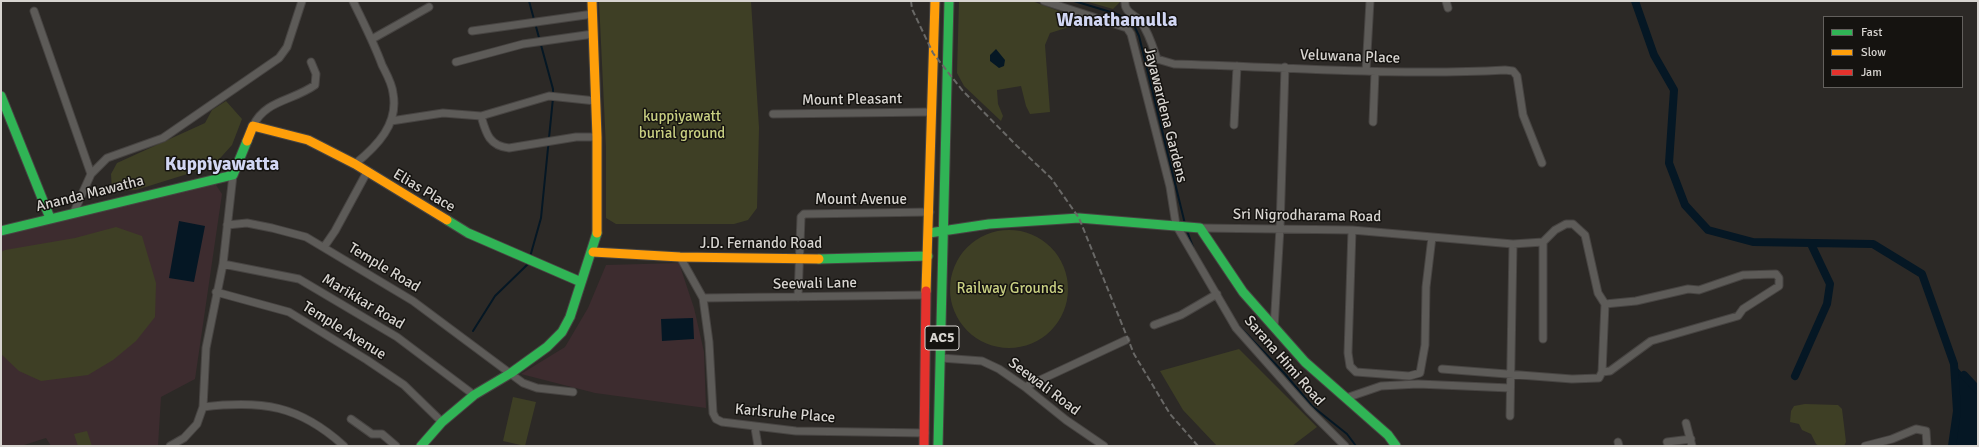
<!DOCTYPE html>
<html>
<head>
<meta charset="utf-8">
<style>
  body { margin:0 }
  #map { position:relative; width:1979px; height:447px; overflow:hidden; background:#2c2926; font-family:Signika,sans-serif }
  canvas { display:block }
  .frame { position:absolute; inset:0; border:2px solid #d7d4d0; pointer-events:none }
  .legend { position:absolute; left:1823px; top:16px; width:140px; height:72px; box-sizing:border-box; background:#151310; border:1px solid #63605d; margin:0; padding:5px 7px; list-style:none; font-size:12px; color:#d7d4d0 }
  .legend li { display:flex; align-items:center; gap:8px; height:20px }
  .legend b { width:20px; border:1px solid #63605d }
</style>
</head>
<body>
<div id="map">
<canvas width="1979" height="447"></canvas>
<div class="frame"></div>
<ul class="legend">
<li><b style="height:5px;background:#30b455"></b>Fast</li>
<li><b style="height:5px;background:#ff9f0a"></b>Slow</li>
<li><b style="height:5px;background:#e5322d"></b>Jam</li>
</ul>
</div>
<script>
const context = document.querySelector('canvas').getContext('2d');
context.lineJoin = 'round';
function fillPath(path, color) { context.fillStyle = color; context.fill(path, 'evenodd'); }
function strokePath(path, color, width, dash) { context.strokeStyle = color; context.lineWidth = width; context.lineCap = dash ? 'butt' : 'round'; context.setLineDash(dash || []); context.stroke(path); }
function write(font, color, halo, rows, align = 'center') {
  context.font = font + ' Signika,sans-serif'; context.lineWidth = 3; context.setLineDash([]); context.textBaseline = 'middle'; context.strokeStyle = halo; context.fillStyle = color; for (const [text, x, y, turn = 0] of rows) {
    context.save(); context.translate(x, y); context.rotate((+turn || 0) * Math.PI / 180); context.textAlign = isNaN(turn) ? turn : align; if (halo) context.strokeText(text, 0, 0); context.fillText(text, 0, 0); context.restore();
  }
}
const education = new Path2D(`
  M214,182l8,12 -27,185 -34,18 -3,49h-107l-5,-8 -25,8 -20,-1v-213z
  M679,263l15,45 10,44 2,56 -111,-15 -74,-19 44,-27 23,-39 18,-43z`);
const green = new Path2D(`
  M599,1h152l8,127 -2,80 -9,12 -14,4h-118l-10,-6v-70z
  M959,1h73l48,18 -1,5 -29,9 -5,12 5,67 -20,2 -4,-8 -5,-20 -24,4 1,14 5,12 -2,5 -37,-35 -7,-13z
  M1085,1h36l-8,8z
  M226,101l16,18 -10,26 -19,21 -77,24 -24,1 -1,-17 6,-11 88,-40 7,-13z
  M116,227l26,9 14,47 -1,34 -19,24 -23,19 -25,15 -47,6 -22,-10 -18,-17v-102l4,-2 70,-12z
  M950 289a59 59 0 1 1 118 0a59 59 0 1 1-118 0Z
  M1239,349l78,78 -25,19h-75l-34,-36 -23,-39z
  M513,397l23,5 -11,44 -22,-5z
  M1805,404l33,1 4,4 4,33 -2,4h-25l-3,-2 -5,-10 -9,-4 -3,-6 -9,-2 1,-11 3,-5z
  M87,431l5,15h-14l-4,-12z`);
const water = new Path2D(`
  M996,49l9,11 -1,6 -5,2 -9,-7v-6z
  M179,221l26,5 -11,56 -25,-4z
  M693,318l1,21 -32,2 -1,-22z
  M1954,364l24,26v56h-26l5,-35z`);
const stream = new Path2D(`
  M529,1l24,88v9l-12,120 -11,39
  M1074,1l40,12 18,8 7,15 46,188
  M1186,228l7,19
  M1239,326l46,48 27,32 35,28 9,12
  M473,331l22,-35 34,-33`);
const canal = new Path2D(`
  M1635,1l19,54 20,35 -5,73 16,42 23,25 45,12 120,2 49,30 32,90 3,47 -5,35
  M1964,375l14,15
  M1795,376l32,-72 3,-20 -19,-40`);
const street = new Path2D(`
  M353,1c10,21 21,42 29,64 4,8 10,18 11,28 6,31 -16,53 -38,71
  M1044,1l83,27 4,6 39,153 6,38 60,103 72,81 37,37
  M1125,1c-1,12 10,13 16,21 8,11 12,25 16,37l17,5c110,3 221,12 331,6l8,1 4,5 6,39 19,48
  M1446,1l2,7
  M34,11l57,163
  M472,31l121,-17
  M372,39l57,-32
  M456,62l67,-18 70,-10
  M1366,71l4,-70
  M773,114l158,-2
  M481,116l68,-20 47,5
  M391,121l52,-8 38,3c5,17 8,30 28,32l67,-11h21
  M1373,122l2,-50
  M1234,125l3,-59
  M253,126c12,-26 40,-25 62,-41l1,-11 -5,-12
  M74,212l17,-38 16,-16 56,-20 116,-80 8,-11 15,-46
  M227,225l20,-2 25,5 34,9 107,64 110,82 14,5 36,4
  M1200,228l152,2 161,14 -3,172
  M1352,230l-4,123 2,13 6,6 53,4 11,-3 5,-28 1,-58 6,-50
  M1543,242v97
  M324,247l11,-16 32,-59
  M680,257l23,41 6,44 4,71 3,6 6,3 74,9 129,2
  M223,264l76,15 98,58 77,58
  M216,292l73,20 78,48 37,25 38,37
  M798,297l3,-80 3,-3 126,-2
  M703,298l223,-3
  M1154,325l27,-10 36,-21
  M1274,328l6,-100 5,-161
  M941,358l41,3 17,8 26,18 41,33 38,26
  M1442,369l130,10 27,-1 3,-6 3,-68 -7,-11 -13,-58 -12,-11h-7l-11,6 -12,12 -30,2
  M1602,372l8,-1 41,-30 87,-25 5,-7 36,-23v-8l-3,-4 -33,1 -44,15 -11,-1 -52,12 -31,3
  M1025,387l101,-47
  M1346,398l35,-12 37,-2 92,4
  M203,407c59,-7 96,-2 141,39
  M351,419l21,15h10l14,12
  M1686,423l6,23
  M755,428l3,18
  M1618,442l1,4
  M170,446l14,-8 13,-14 6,-17 3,-59 17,-84 10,-89
  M1669,446l-2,-4 24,-3
  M1865,446l27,-7 24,-10 10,2 1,15`);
const fast = new Path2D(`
  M1,96l49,122
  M447,220l21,13 113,49
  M1,231l232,-56 14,-34
  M929,233l60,-9 90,-6 121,10 43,64 62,70 83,73 8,11
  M819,259l109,-3
  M421,446l21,-24 32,-27 37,-22 36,-26 15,-15 8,-15 27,-84
  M938,446l11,-445`);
const slow = new Path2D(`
  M592,1l5,136v96
  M247,141l6,-15 55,14 47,24 92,56
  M593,252l87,5 139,2
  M926,291l9,-290`);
const jam = new Path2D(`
  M924,446l2,-155`);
const rail = new Path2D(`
  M911,1l1,8 21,44 14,18 16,20 54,55 34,32 28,40 55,136 36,60 28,32`);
const shields = [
  [942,338,34]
];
const shieldNames = [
  ["AC5",942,338]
];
const streetNames = [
  ["Veluwana Place",1350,57,2],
  ["Mount Pleasant",852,100,-1],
  ["Jayawardena Gardens",1165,115,76],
  ["Elias Place",424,191,31],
  ["Ananda Mawatha",90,194,-14],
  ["Mount Avenue",861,200],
  ["Sri Nigrodharama Road",1307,216,1],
  ["J.D. Fernando Road",761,244],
  ["Temple Road",384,268,31],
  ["Seewali Lane",815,284,-1],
  ["Marikkar Road",363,302,31],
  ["Temple Avenue",344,331,32],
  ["Sarana Himi Road",1284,361,49],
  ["Seewali Road",1044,387,37],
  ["Karlsruhe Place",785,414,5]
];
const parkNames = [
  ["kuppiyawatt",682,117],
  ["burial ground",682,134],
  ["Railway Grounds",1010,289]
];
const districtNames = [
  ["Wanathamulla",1117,21],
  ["Kuppiyawatta",222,165]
];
fillPath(education, '#3d2c2f');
fillPath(green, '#3e3f25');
fillPath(water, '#051724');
strokePath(stream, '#051724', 2);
strokePath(canal, '#051724', 8);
strokePath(street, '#474442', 9);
strokePath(fast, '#474442', 11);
strokePath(slow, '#474442', 11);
strokePath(jam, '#474442', 11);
strokePath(street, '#5d5b58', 7);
strokePath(fast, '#30b455', 9);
strokePath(slow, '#ff9f0a', 9);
strokePath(jam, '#e5322d', 9);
strokePath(rail, '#696866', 2, [6, 3]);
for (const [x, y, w] of shields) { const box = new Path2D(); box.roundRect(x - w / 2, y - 12, w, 24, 3); context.fillStyle = '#151310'; context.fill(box); strokePath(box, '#d7d4d0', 1); }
write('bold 14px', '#d7d4d0', null, shieldNames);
write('15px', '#d7d4d0', '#151310', streetNames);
write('15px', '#c9d082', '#151310', parkNames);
write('bold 19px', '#d1d6f3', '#151310', districtNames);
</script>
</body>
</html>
